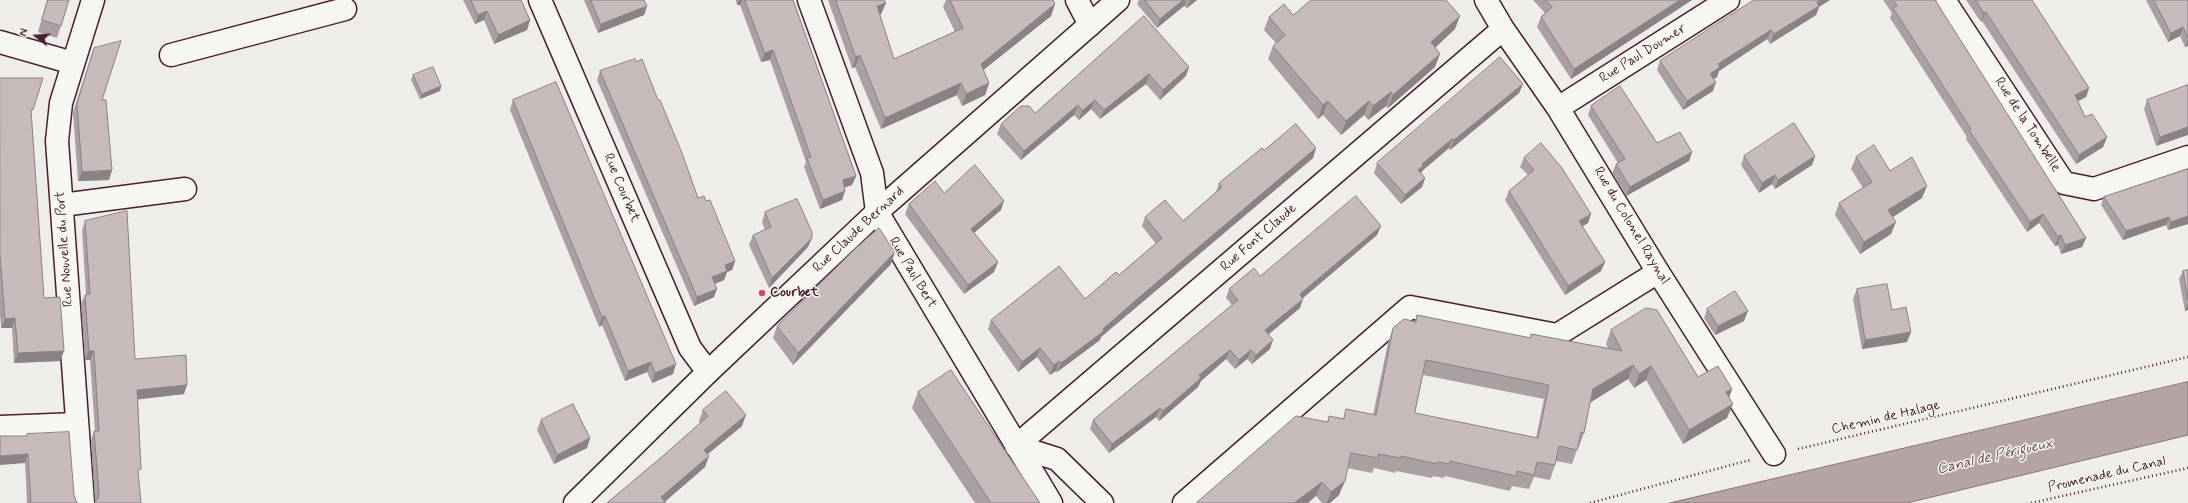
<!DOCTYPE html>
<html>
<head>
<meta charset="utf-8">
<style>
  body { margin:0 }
  #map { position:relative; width:2188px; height:503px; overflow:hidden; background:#efedea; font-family:Mynerve,sans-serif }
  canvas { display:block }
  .north { position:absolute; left:16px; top:16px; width:40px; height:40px; -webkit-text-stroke:3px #f6f6f2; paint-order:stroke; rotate:287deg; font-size:11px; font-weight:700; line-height:16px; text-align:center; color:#4a1f2b }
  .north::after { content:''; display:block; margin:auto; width:14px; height:18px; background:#4a1f2b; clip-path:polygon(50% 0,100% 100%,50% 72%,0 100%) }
</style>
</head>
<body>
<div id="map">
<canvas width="2188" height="503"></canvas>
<div class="north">N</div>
</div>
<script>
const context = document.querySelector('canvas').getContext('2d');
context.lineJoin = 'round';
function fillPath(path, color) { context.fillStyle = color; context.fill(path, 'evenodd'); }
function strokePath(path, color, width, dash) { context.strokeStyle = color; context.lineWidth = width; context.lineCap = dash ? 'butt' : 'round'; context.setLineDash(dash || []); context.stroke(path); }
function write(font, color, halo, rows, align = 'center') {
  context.font = font + ' Mynerve,sans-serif'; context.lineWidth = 3; context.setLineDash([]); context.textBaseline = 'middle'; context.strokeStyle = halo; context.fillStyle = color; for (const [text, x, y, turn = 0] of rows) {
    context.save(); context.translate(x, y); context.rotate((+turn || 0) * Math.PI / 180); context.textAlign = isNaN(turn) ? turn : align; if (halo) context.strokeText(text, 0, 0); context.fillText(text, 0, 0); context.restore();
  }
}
const water = new Path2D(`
  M2188,382v53l-281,68h-237z`);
const path = new Path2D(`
  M1798,449l390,-92
  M1590,503l160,-43
  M2031,503l157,-35`);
const minor = new Path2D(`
  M540,0l150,348 18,24
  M809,0l63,173 5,39 174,291
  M1077,0l13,25
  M1486,0l17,29 55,79 100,164 116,182
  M1944,0l120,183 30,6 94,-32
  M0,42l73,21
  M171,55l174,-46
  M1558,108l170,-108
  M62,205l123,-16
  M0,427l77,-3
  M1016,446l487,-417
  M1016,446l41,13 45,44
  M83,503l-26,-362 4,-38 32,-103
  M1184,503l226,-196 147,28 101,-63`);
const major = new Path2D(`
  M575,503l133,-131 169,-160 241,-212`);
const wall = new Path2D(`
  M47,0h22l-12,38 -19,-6z
  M463,0h58l9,20 -3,10 -33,14 -10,-24 -9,4z
  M584,0h60l3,6 -3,9 -46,18z
  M736,0h57l63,176 -4,9 -8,3 1,3 -3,9 -22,9 -16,-42 2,-5 -36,-102 -9,2 -21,-57h-3z
  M828,0h56l2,3 -5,11 -1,1 14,44 61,-27 -12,-25 3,-7h107l2,4 -4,12 -68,54 6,13 -4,12 -23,11 -5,-11 -76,34 -26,-62 -3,1z
  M1139,0h58l-10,8 -3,-2 -27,22 -20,-24z
  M1533,0h159l-121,79 -34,-52 4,-10 4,-4z
  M1883,0h54l-1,2 150,236 -4,9 -21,7 -3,-9 -3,1 -16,-23 -12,9 -61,-93 1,-2 -77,-119 2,-5z
  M1966,0h66l57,88 -3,9 -8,4 7,16 22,20 -4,10 -27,17 -94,-143 -1,1z
  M2146,0h42v46l-3,1 -5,-11 -12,6z
  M1819,7l-3,8 -46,29 -3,-5 -48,32 -2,6 -3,2 -1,12 -30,19 -26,-40 3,-9z
  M1293,15l162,14 -20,19v19l-47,41 -2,-2 -18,14 -4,-5 -23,20 -18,-20 -5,4 -50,-60 5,-13 3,-3 -12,-13 5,-13z
  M1144,16l42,60 -26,24 -14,-16 -46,35 -9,-10 -12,11 -5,-5 -53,45 -24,-26 4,-10 34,-11z
  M94,48l8,52 10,70 -3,10 -31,1 -5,-69z
  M636,62l22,38 40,98 37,63 -3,9 -5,2 -3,8 -9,4 -1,13 -20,9 -97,-226 3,-9z
  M413,75l28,11 -1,5 -20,8 -9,-19z
  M0,78l31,36 13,184 16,63 -46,2 -2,-35h-11l-1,-14z
  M1523,84l-4,9 -69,57 -1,-2 -27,23 -1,2 4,5 -3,9 -21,17 -27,-31 3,-10z
  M2188,85l-32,61 -12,-37 3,-9z
  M513,100l160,274 -21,9 -5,-11 -22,9 -23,-56 -3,2 -89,-217z
  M1591,106l66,37 35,9 -3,9 -63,35 -14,-23 4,-9 2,-1 -30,-48z
  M1316,148l-3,10 -180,152 -32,27 -1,3 -43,32 -1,-1 -6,4 -13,-18 -19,15 -30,-43 3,-9 94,-21 34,-24 37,-31 -14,-18 3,-9 38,4 33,-29 3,-9 45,-33z
  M1744,156h71l-3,9 -37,24 -3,-5 -13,9 -18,-28z
  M1856,157l34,14 32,27 -30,19 -1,17 -31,20 -25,-39 4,-12 24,-15 -12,-19z
  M1524,158l64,65 -6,3 23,36 -4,9 -36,24 -60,-95 4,-9 19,-16 -8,-8z
  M2188,169v55l-20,6 -2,-5 -43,15 -22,-35 3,-8z
  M944,193l57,17 -27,23 24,29 -4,10 -30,22 -59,-80 4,-10z
  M765,212l43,35 -39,41 -20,-43 4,-10 12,-5 -3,-8z
  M85,221l50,138 49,35 -46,5 3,70 -46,33 -4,-62 3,-9h1l-5,-71h-5l-4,-56 4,-9h1l-4,-65z
  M1377,235l-74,63 -3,10 -32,26 2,15 -18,15 -5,-5 -12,10 -9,-10 -25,22 -3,6 -39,34 -3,-4 -47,36 -19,-24 3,-9 139,-115 -6,-7 3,-9 31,-13z
  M891,264l-98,101 -20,-27 4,-12z
  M2188,270v40l-3,1 -6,-32 4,-8z
  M1857,289l35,21 19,22 -4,10 -45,7 -9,-50z
  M1707,309l37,12 -29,14 -11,-17z
  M1417,315l113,23 1,-4 77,14 -2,-4 5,-14 87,47 34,12 -3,9 -2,20 -44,26 -37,-64 -12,8 -6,-9 -38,23 -6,31 -5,14h-1l-6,17 -16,-3 -1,4 -5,15 -16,-3 -5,12 -17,-3 -2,5 -65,-15 -1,2 -11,-2 -1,2 -36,-7 -1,2 -21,-5 -2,5 -25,-5 -8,27 -9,8h-8l-6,-7 11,-74 2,-6 14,3 3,-10 27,6 15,-72 5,-15 22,-7zM1423,375l121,24 -8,39 -121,-25z
  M918,392l122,111h-65l-63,-95z
  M703,410l39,16 -34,28 -3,13 -40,35 -58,1 57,-48 36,-32 -1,-2z
  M541,420l49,18 -3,10 -33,16 -17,-34z
  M27,434l47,61 2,6 2,2h-51l-2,-40 1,-27z`);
const shadedWall = new Path2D(`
  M739,0h3l-2,5h-3z
  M1183,0h3l-2,6 -27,22 3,-9z
  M1190,0h7l-10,8z
  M1680,0h12l-121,79 3,-10z
  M1820,0h10l-11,7 -3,8 -46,29 4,-10z
  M886,3l-5,11 -8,4 4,-12z
  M1055,4l-4,12 -75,60 5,-12z
  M647,6l-3,9 -46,18 3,-9z
  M487,11l-3,9 -9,4 3,-9z
  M1986,12l-4,9 -1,1 3,-9z
  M1460,16l-5,13 -29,27 5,-14z
  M530,20l-3,10 -33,14 4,-9z
  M2183,27l-3,9 -12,6 3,-9z
  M1771,30l-4,9 -48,32 -2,6 -10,6 3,-9 8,-10z
  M2188,39v7l-3,1z
  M773,50l-3,10 -9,2 4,-9z
  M1440,54l-5,13 -47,41 5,-13z
  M860,55l-5,12 -3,1 4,-11z
  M1189,67l-3,9 -26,24 3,-10z
  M1149,74l-3,10 -46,35 4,-9z
  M1716,82l-3,9 -30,19 4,-9z
  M961,83l-4,12 -76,34 4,-11z
  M989,83l-4,12 -23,11 4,-12z
  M1523,84l-4,9 -69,57 4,-10z
  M441,86l-1,5 -20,8 2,-5z
  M2089,88l-3,9 -14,7 3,-9z
  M1391,92l-5,14 -18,14 5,-14z
  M1095,100l-4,9 -12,11 3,-9z
  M1328,101l-5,14 -5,4 5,-14z
  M1369,101l-5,14 -23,20 5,-14z
  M1078,105l-4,10 -53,45 3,-9z
  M2188,127v8l-32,11 4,-9z
  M2107,137l-4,10 -27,17 3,-9z
  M1452,139l-3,9 -27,23 -2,4 -2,-5 4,-6z
  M1316,148l-3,10 -180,152 -32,27 -1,3 -43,32 4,-9 42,-34 33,-29z
  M1692,152l-3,9 -63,35 4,-9z
  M1815,156l-3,9 -37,24 3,-9z
  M112,170l-3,10 -31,1 4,-9z
  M1775,175l-3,9 -13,9 3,-10z
  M856,176l-4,9 -13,4 4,-9z
  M1425,178l-3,9 -21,17 4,-9z
  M1927,186l-5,12 -38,25 4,-13z
  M845,191l-3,9 -22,9 3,-9z
  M1004,201l-3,9 -33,28 3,-9z
  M1591,214l-3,9 -12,7 3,-9z
  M2043,214l-4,9 -12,9 3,-10z
  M2188,216v8l-20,6 3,-8z
  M2169,217l-3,8 -43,15 3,-9z
  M1896,222l-5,12 -31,20 4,-12z
  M1381,226l-4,9 -80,68 3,-9z
  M2061,235l-3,10 -3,1 3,-9z
  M812,238l-4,9 -39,41 3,-10z
  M2086,238l-4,9 -21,7 4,-9z
  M895,252l-4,12 -98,101 5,-12z
  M735,261l-3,9 -5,2 -3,8 -15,6 3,-9 13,-12z
  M998,262l-4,10 -30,22 4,-9z
  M1605,262l-4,9 -36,24 3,-9z
  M717,289l-3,8 -20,9 3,-9z
  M1303,299l-3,9 -38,32 3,-10z
  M2188,303v7l-3,1z
  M1748,311l-4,10 -29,14 3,-9z
  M605,316l-3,9 -3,2 3,-10z
  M15,318l-3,10h-11l4,-9z
  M1911,332l-4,10 -45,7 3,-9z
  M1273,340l-3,9 -18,15 4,-9z
  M1040,348l-3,9 -19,15 4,-10z
  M1230,350l-4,9 -25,22 -3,6 -39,34 4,-10 36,-36z
  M1251,350l-4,9 -12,10 4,-9z
  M64,351l-4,10 -46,2 4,-10z
  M89,351h5l-4,9h-5z
  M1059,361l-3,10 -6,4 4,-10z
  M651,362l-4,10 -22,9 3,-10z
  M676,364l-3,10 -21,9 3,-10z
  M1633,365l-5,14 -40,25 5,-15z
  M1651,366l-5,14 -12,8 5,-14z
  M187,385l-3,9 -50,6 3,-10z
  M1732,389l-5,14 -1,-11z
  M1733,404l-6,14 -44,26 6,-14z
  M1160,408l-4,9 -47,36 3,-9z
  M746,415l-4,11 -43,35 5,-11z
  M590,438l-3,10 -33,16 3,-9z
  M28,454l-3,9 -25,2v-9z
  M709,456l-4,11 -42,36 -2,-6z
  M1345,481l-6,14 -9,8h-3l4,-11z
  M1322,482l-6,14 -8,7h-14z`);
const building = new Path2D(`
  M48,0h21l-8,26 -19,-6z
  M471,0h50l9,20 -32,15 -11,-24 -9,4z
  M591,0h53l3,6 -46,18z
  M745,0h48l63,176 -13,4 2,11 -22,9 -16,-42 4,-1 -38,-107 -8,3z
  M836,0h48l2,3 -9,3 17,53 69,-31 -13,-28h103l2,4 -74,60 8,19 -23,11 -5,-11 -76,35 -25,-63 -4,2z
  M1145,0h38l-23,19z
  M1311,0h135l14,16 -29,26 9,12 -47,41 -2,-3 -18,14 -4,-5 -23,20 -18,-20 -5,4 -50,-59 12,-11 -16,-18 15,-13 9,11z
  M1546,0h134l-106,69 -33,-52 11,-10z
  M1754,0h66l-3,2 2,4 -45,28 -3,-4 -53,34 2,3 -10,7 6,8 -29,19 -27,-40z
  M1893,0h42l151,238 -21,7 -4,-10 -3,2 -15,-23 -13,8 -61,-92 2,-1 -78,-121 4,-2z
  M1976,0h56l57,88 -14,7 10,22 7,-3 15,23 -28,18 -93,-143 -2,1z
  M2154,0h34v38l-5,-11 -12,6z
  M1144,16l45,51 -26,23 -14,-16 -45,36 -9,-10 -13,11 -4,-6 -54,46 -23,-27 20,-18h8l6,7z
  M121,41l-19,59h4l6,70 -30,2 -5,-69 17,-55z
  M1500,57l23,27 -69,56 -2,-1 -30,25 1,2 -5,4 7,8 -20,17 -28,-32z
  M635,59l1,3 6,-3 16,41h2l22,53 16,45 6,-2 2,5 4,-1 25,61 -10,4 2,6 -15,6 5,12 -20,8 -97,-226z
  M433,67l8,19 -19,8 -9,-19z
  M0,78h43l-10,32h-2l13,188 16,-1 4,54 -46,2 -3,-35 -10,1 -5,-63z
  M556,82l120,282 -21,9 -4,-11 -23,9 -23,-55 -3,1 -89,-217z
  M2188,85v42l-28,10 -13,-37z
  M1620,86l37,57 23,-11 12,20 -62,35 -14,-23 9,-5 -34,-53z
  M1794,123l21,33 -37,24 -3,-5 -13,8 -18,-27z
  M1296,124l20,24 -180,152 -33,29 1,2 -43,32 -2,-2 -5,4 -14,-17 -18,14 -31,-42 68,-54 26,33 31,-27 3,3 43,-37 -17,-21 20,-17 18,21 39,-34 -3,-4 43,-35 2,2z
  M1541,143l21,25 29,46 -12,7 26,41 -37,24 -59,-95 25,-21 -10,-12z
  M1874,145l16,26 22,-14 15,29 -39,24 8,12 -32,20 -25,-39 33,-21 -16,-25z
  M975,165l29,36 -33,28 27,33 -30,23 -59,-81 26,-23 9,12z
  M2188,169v47l-17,6 -2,-5 -43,14 -22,-34z
  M1356,196l25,30 -81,68 3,5 -38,31 8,10 -17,15 -5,-5 -12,10 -9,-10 -31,25 2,3 -38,33 -3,-3 -48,36 -19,-24 145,-120 -9,-11 25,-21 6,8z
  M797,199l15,33v6l-40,40 -19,-43 18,-8 -6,-15z
  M127,211l8,148 51,-4 1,30 -50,5 4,79 -3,1 3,33h-47l4,-4 1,-6 -5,-62h5l-5,-80h-5l-4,-56 5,-1 -5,-73z
  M879,228l16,24 -97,101 -21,-27 77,-76z
  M2188,270v30l-5,-29z
  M1887,284l5,26 14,-3 5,25 -46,8 -8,-51z
  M1735,291l13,20 -30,15 -11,-17z
  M1646,308l11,2 41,67 20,-11 14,23 -6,3 7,12 -44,26 -38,-64 -12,8 -6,-9 -40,24 -9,44 -3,-1 -4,18 -18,-4 -4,19 -18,-3 -3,13 -17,-4 -1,5 -66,-15v3l-12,-2 -1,2 -36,-8v2l-23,-4v4l-27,-5 -6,28 -14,11 -9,-10 -28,21h-98l100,-87 32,6 1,-6 15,3 2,-10 30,6 17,-87 11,-9 12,3 1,-7 114,23v-4l91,17 -11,-21zM1426,360l123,25 -11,53 -123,-25z
  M951,370l89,133h-49l-73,-111z
  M726,391l20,24 -42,35 5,6 -48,41 5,6h-59l57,-48 44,-39 -5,-6z
  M573,404l17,34 -33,17 -16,-35z
  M69,432l5,63 2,6 2,2h-50v-1h3l-3,-48 -28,2v-20h27v-2z`);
const markers = [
  [762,293,4,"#d1495b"]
];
const streetNames = [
  ["Rue Paul Doumer",1643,54,-32],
  ["Rue de la Tombelle",2027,125,57],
  ["Rue Courbet",621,188,67],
  ["Rue du Colonel Raynal",1631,226,59],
  ["Rue Claude Bernard",859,230,-43],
  ["Rue Font Claude",1259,238,-41],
  ["Rue Nouvelle du Port",65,249,-94],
  ["Rue Paul Bert",912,273,59],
  ["Chemin de Halage",1886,418,-13],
  ["Promenade du Canal",2107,475,-13]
];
const poiNames = [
  ["Courbet",770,293]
];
const waterNames = [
  ["Canal de Périgueux",1995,457,-13]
];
fillPath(water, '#b4a4a5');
strokePath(water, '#8a6f74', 1);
strokePath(minor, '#4a1f2b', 25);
strokePath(major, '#4a1f2b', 25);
strokePath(path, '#4a1f2b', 2.5, [1, 3]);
strokePath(minor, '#f6f6f2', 22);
strokePath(major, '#f6f6f2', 22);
fillPath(wall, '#aaa0a1');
fillPath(shadedWall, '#8b8283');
fillPath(building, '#c6babb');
strokePath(building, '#8b8283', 1);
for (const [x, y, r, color] of markers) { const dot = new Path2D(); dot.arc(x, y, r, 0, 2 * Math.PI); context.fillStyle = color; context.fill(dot); strokePath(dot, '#f6f6f2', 1.5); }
write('14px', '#4a1f2b', '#f6f6f2', streetNames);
write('bold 14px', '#4a1f2b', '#f6f6f2', poiNames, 'left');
write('italic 15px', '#6f4e56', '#f6f6f2', waterNames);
</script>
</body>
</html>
